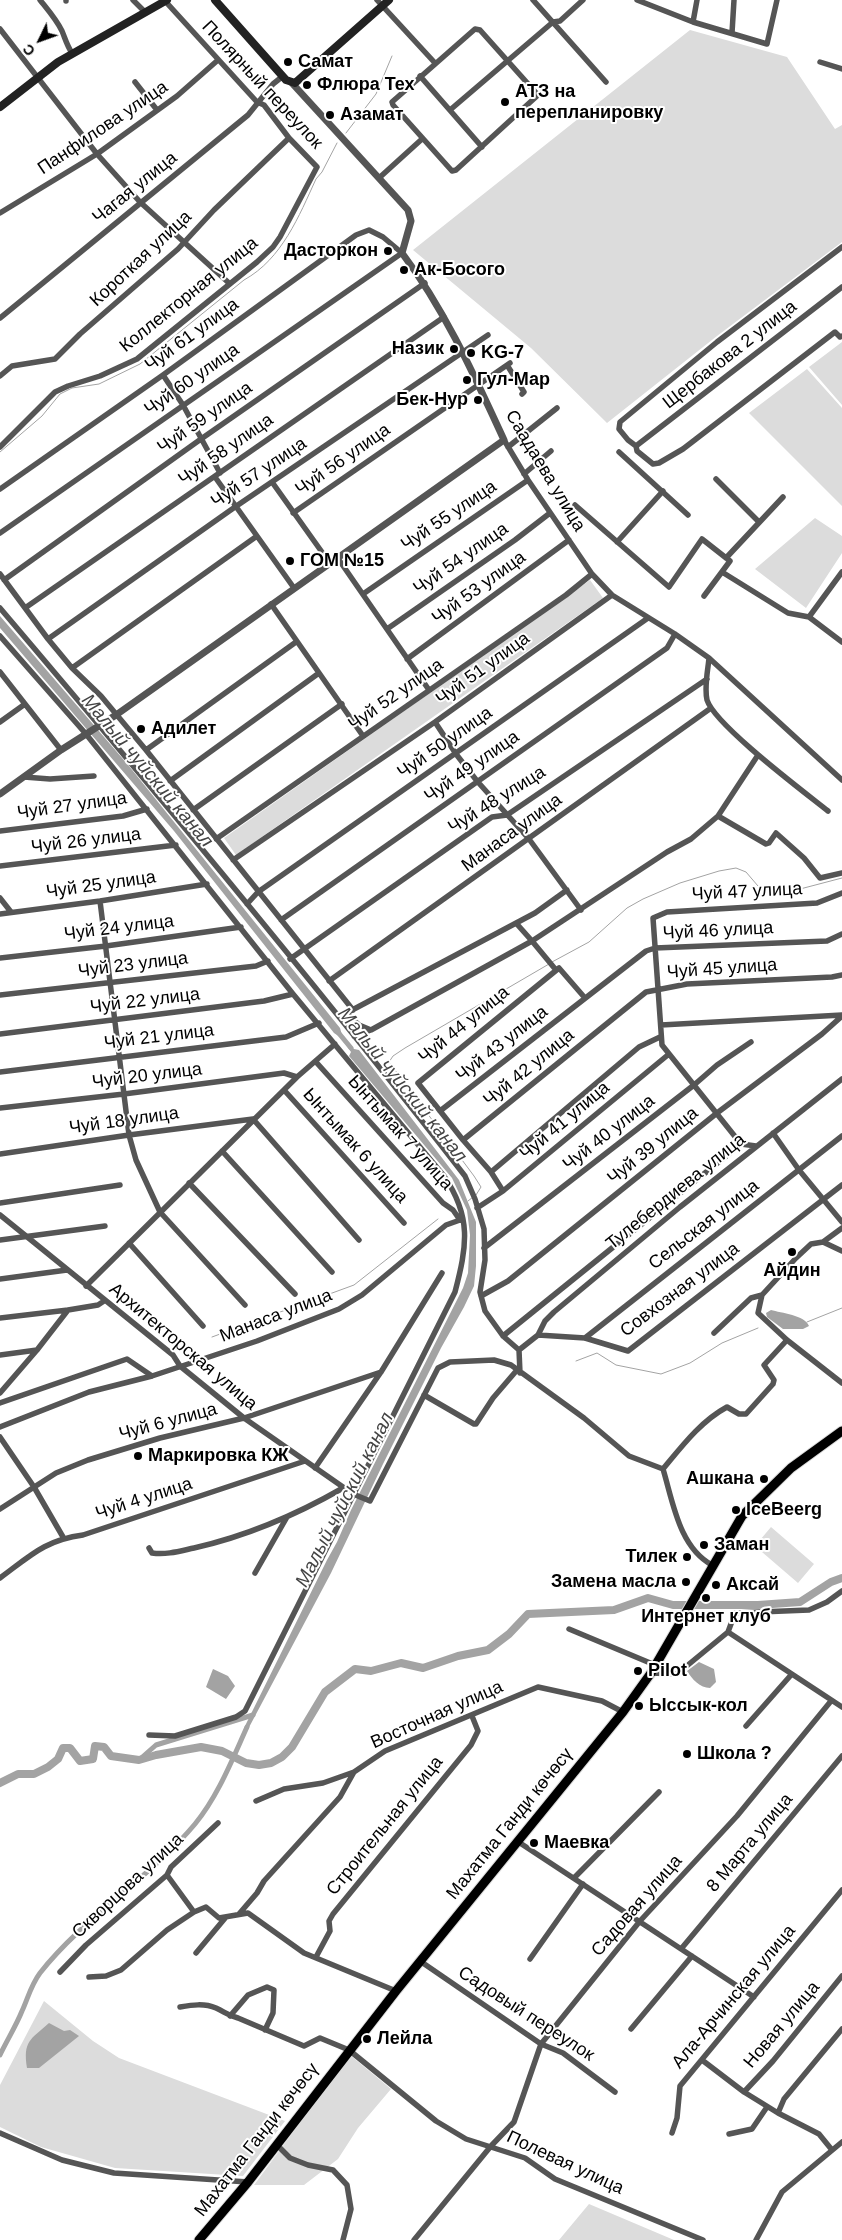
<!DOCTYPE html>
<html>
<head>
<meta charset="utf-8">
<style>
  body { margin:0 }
  #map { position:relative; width:842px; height:2240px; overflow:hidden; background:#fff; font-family:Helvetica,sans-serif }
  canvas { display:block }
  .north { position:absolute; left:15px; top:15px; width:50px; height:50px; -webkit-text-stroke:4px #fff; paint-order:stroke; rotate:228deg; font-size:14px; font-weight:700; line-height:20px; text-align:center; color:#000 }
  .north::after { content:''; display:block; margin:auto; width:18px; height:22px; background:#000; clip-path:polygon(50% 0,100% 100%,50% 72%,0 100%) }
</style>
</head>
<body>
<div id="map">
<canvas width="842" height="2240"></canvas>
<div class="north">С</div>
</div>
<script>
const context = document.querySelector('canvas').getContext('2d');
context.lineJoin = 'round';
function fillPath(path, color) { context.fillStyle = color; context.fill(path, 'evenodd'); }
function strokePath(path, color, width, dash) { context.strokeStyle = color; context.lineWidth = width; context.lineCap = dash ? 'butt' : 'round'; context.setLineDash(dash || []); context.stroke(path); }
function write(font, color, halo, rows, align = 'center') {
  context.font = font + ' Helvetica,sans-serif'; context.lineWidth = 4; context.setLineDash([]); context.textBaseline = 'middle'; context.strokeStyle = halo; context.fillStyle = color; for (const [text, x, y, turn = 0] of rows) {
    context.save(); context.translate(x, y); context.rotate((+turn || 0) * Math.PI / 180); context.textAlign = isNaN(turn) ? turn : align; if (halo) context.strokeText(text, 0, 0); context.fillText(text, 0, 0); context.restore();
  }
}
const green = new Path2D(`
  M690,30l97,27 48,72 7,-4v117l-125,94 -110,87 -76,-75 -118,-98z
  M842,342v63l-33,-38z
  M807,369l35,39v98l-93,-93z
  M815,518l27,18v17l-36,55 -51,-39z
  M590,580l13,18 -367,257 -12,-17z
  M771,1527l43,37 -16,19 -43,-37z
  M44,2001l49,40 26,17 166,63 -42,55 -128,-8 -74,-21 -41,-20v-42z
  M350,2055l41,34 -33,39 -20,31 -34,26h-50z
  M589,2204l85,36h-115z`);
const water = new Path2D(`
  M0,616l129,150 211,262 2,7 -2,2 -6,-4 -160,-202 -174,-203z
  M348,1043l6,6 5,1 100,130 17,42v44l-2,20 -10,21 -23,41 -58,116 -52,109 -85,160 -2,-1v-4l83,-168 10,-18 14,-32 112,-222 5,-15 2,-38 -3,-25 -15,-32 -103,-122 2,-4 -5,-7z
  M771,1310c10,3 34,5 38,16l-6,3h-20l-16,-12 -1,-4z
  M699,1662l15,7 2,13 -6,6c-10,0 -18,-9 -23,-17z
  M213,1669l15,7 7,10 -9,13 -20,-12z
  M49,2023l15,8 6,-1 9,6 -40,32h-12c-4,-27 3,-28 22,-45z`);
const stream = new Path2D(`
  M346,133l30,-39 16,-38
  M0,452l42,-36 18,-22 12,-6 27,-4 41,-20 104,-84c38,-21 55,-64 72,-101l6,-7 15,-29
  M552,962l37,-20 38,-34 16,-9 37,-16 39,-12 17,-3 10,4 12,14 9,6 14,2 61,-16
  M476,1195l5,-8 -7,-11 -85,-114 4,-6 12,-8 144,-84
  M468,1201l5,-4
  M807,1322l35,-14
  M212,1337l142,-52 84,-66
  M576,1361l21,-8 19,12 45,9 29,-11 32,-20 36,-15`);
const canal = new Path2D(`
  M337,1031l14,17
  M139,1760l17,-15 97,-30
  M0,2055c7,-15 16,-29 22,-44 6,-13 9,-26 18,-38 44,-56 109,-94 155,-149 23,-28 37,-64 52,-97`);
const river = new Path2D(`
  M0,1783l18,-9h16l14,-7 10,-8 5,-11h7l10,13 13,-2 2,-13 9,1 7,9 28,4 17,-5 45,-8 21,4 24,12 13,2 12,-2 11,-6 10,-10 33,-55 30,-23 16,2 30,-8 22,5 35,-12 30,-6 21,-16 19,-20 86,-4 34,-12 25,7h85l42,-3 31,-20 11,-4`);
const minor = new Path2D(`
  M40,0c8,10 16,19 22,31 3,7 5,15 10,22
  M133,0l12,12
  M377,0l58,63
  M533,0l73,82
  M637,0l56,22 74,22 10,-44
  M66,1v-1
  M693,22l4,-22
  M0,29l97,125 43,48 90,82
  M475,29l5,1 58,65 -82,75 -4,1 -59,-66 -1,-3z
  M732,33l2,-33
  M820,62l22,7
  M420,76l62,71
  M135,82l22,28
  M450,110l103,-88 7,-1 23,-21
  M379,178l43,-39
  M0,213l97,-59 80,-58 41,-36
  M842,247l-125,95 -97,80 -1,7 9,11 8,6 1,5 16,13 6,-1 24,-14 152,-117 5,5 2,-1
  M0,318l248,-203 25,-31 10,-8
  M507,365l17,27 -2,2
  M163,375l20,30 37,68
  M0,376l12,-10 43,-7 25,-25 98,-85 36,-39 75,-72
  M504,440l24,40 64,94 20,21 63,39 34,24 133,122
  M636,446l206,-159
  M0,447l55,-55 13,-6 32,-10 37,-17 120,-97 16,-15 7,-10 37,-70 -28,-29 -25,-33 -7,-3 -92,-101
  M508,447l49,-39
  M619,452l69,63
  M524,474l27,-23
  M215,477l79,111
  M716,479l43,43
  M272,482l57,80
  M0,489l163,-114 193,-140 13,-5 14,7 19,16 -402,280
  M575,505l94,82 33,-48 28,22 -26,35
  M293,513l217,-150
  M617,542l46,-51
  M337,557l92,133
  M726,558l57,-61
  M722,572l66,41 21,4 33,25
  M0,574l48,65 24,29 29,28 45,54 207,260
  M4,580l197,-141 224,-156
  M363,594l165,-114
  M271,604l92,132
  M0,608c158,186 315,375 465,568l10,23 9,30 1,31 -5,32 5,19 18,25 16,14 1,23
  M25,608l419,-291
  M809,617l33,-45
  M387,629l128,-89 35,-27
  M0,636l86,98 207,260 151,182c28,41 23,70 11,116l-210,419 -9,6 -61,19 -26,-1
  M48,639l187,-132 253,-172
  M709,658c-1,12 -5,29 -2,42 8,25 96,91 121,111
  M407,659l162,-119
  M72,668l185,-132
  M0,672l61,78
  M0,722l25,-18
  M435,722l21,32 21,27 52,58 52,71
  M146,750l150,-108
  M24,777l26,2 44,-3
  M170,781l149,-108
  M193,810l149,-106
  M718,816l48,28 3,-1 7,-10 28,25 16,20 22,-5
  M0,831l123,-15 24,-7
  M216,839l350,-244 26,-21
  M233,860l202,-138 177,-127
  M0,866l176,-21
  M0,898l11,14
  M100,901l29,234 7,25 24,52 85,93
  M247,904l11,-12 390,-274
  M0,914l100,-13 107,-17
  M281,920l386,-272 8,-14
  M516,923l16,18 135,-89 24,-13 27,-23 40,-61
  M0,958l106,-12 135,-19
  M290,959l202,-142 15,-2 200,-136
  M329,981l382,-273
  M0,995l256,-29 12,-5
  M347,1014l12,11 12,5
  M339,1017l196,-104 32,-23
  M661,1025l181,-10
  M0,1034l264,-33 29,-7
  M354,1036l17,-6 161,-89 24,29
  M316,1062l127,141 10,7 7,10 3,1
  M0,1072l286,-35 33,-14
  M284,1090l120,133
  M0,1108l124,-14 160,-21 13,4
  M440,1111l206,-160 9,-3 172,-7 15,-7
  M773,1133l26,37 43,52
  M463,1140l183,-148 41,-8 145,-7 10,-2
  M756,1146l-15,-2 -79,-99 -9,-127 14,-6 150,-9 25,-10
  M222,1151l110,121
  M0,1154l129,-19 124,-16 106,121
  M491,1172l148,-125 21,-10
  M189,1183l106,111
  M503,1191l-12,-19 -28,-32 -45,-57 141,-115 26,30
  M0,1203l120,-18
  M477,1208l26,-17 166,-137
  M0,1215l173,140 7,11 64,52 109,76 17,7 68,-133 12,-6 44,-2 17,5 73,53 45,38 34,13c10,33 16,78 49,96
  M842,1228l-19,14 -12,2 -15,14 -34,37 -4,18 29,27 55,43
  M0,1240l105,-14
  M823,1242l19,9
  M129,1243l74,83
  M484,1248l210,-163 23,-20 34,-23
  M0,1279l67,-9
  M86,1286l211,-209 38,-33
  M481,1296l27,-15 209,-168 105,-79 20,-18
  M0,1318l68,-8
  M714,1333l37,-35 11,-3
  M538,1335l7,-14 9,-9 126,-105 162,-128
  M503,1336l238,-192
  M585,1338l257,-202
  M519,1350l19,-15 47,3 43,13 214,-166
  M0,1355l37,-5
  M0,1393l37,-43 31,-40 30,-5 6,-4
  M424,1395l50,29h2l17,-26 24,-28
  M0,1403l127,-44 25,17
  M0,1427l89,-35 63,-16 105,-35 82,-32 23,-14 84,-70 14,-5
  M0,1437l34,50 29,50
  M315,1468l66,-96 61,-99
  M663,1469c19,-23 38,-48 64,-62l12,7h7l27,-30 1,-4 -10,-15 23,-25
  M0,1509l56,-36 32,-13 72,-22 84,-20 137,-46
  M149,1548l3,5c15,2 28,-2 42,-5 53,-12 102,-33 149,-60
  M255,1573l32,-56
  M0,1578c30,-22 45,-38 83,-43l222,-74
  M569,1629l86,36
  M728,1632l7,-19 74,-3 18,-8 15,-11
  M651,1673l26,1 51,-42 114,75
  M746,1726l45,-51
  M256,1801l28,-12 39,-6 31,-11
  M517,1841l237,156
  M167,1875l27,37 12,-5 13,11 29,-5 56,40 92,38
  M574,1878l85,-86
  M239,1914l18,-21 7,-12 76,-84 14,-25 31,-21 153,-64 64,14 21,11
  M681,1949l161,-193
  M196,1953l30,-36
  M316,1957l14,-26 -1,-10 4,-7 138,-169 7,-14 -6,-15
  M530,1959l53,-75
  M420,1961l121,83 22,9 52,39
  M60,1972l26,-27 81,-70 4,-8 47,-44
  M89,1977l17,-1 15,-6 46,-40 27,-18
  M180,2007c12,-2 24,-4 36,1 9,4 11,7 22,10l66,28 16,-8 29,12 87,71 30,18 59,19 30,21 148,61
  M230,2016l18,-21 19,-8 7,3 -1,23 -8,17
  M631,2029l61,-73
  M702,2060l42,32 34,21 41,21 13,16
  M744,2092l29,-31 69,-85
  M778,2113l6,-14 58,-70
  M0,2133l62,27 52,13 134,9
  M672,2133l5,-15 3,-32 162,-196
  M729,2134l23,-5 15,-22
  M277,2145l13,13 18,7 25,5 14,15 4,24 -8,31
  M414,2240l77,-94 23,-24 27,-78 99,-123 97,-105 94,-115
  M756,2240l26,-48 60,-50`);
const tertiary = new Path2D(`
  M0,794l61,-44 55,-35 388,-275c-30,-65 -59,-130 -102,-187l9,-32 -3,-11 -117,-128`);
const secondary = new Path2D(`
  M215,0l71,80 9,3 94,-83
  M0,107l58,-45 109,-62`);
const primary = new Path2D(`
  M199,2240l49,-58 148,-191 227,-279 28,-39 91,-157 49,-48 51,-37`);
const markers = [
  [288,62,5,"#000"],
  [307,85,5,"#000"],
  [505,102,5,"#000"],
  [330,115,5,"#000"],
  [388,251,5,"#000"],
  [404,270,5,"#000"],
  [454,349,5,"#000"],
  [471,353,5,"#000"],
  [467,380,5,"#000"],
  [478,400,5,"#000"],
  [290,561,5,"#000"],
  [141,729,5,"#000"],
  [792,1252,5,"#000"],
  [138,1456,5,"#000"],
  [764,1479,5,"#000"],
  [736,1510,5,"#000"],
  [704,1545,5,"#000"],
  [687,1557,5,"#000"],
  [686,1582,5,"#000"],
  [716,1585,5,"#000"],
  [706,1598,5,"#000"],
  [638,1671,5,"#000"],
  [639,1706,5,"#000"],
  [687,1754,5,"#000"],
  [534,1843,5,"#000"],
  [367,2039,5,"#000"]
];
const poiNames = [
  ["Самат",298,62],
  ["Флюра Тех",317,85],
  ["АТЗ на",515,92],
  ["перепланировку",515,113],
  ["Азамат",340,115],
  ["Дасторкон",378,251,"right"],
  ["Ак-Босого",414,270],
  ["Назик",444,349,"right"],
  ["KG-7",481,353],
  ["Гул-Мар",477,380],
  ["Бек-Нур",468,400,"right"],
  ["ГОМ №15",300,561],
  ["Адилет",151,729],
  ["Айдин",792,1271,"center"],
  ["Маркировка КЖ",148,1456],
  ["Ашкана",754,1479,"right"],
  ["IceBeerg",746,1510],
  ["Заман",714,1545],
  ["Тилек",677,1557,"right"],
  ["Замена масла",676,1582,"right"],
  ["Аксай",726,1585],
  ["Интернет клуб",706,1617,"center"],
  ["Pilot",648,1671],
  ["Ыссык-кол",649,1706],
  ["Школа ?",697,1754],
  ["Маевка",544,1843],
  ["Лейла",377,2039]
];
const streetNames = [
  ["Полярный переулок",262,85,47],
  ["Панфилова улица",103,128,-34],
  ["Чагая улица",135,188,-39],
  ["Короткая улица",141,259,-43],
  ["Коллекторная улица",189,295,-39],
  ["Чуй 61 улица",192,335,-36],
  ["Щербакова 2 улица",730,355,-38],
  ["Чуй 60 улица",192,380,-35],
  ["Чуй 59 улица",205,418,-35],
  ["Чуй 58 улица",226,450,-35],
  ["Чуй 56 улица",343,460,-35],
  ["Саадаева улица",545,471,59],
  ["Чуй 57 улица",259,473,-34],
  ["Чуй 55 улица",449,516,-34],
  ["Чуй 54 улица",461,559,-35],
  ["Чуй 53 улица",479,588,-36],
  ["Чуй 51 улица",483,669,-36],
  ["Чуй 52 улица",396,695,-35],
  ["Чуй 50 улица",445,743,-35],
  ["Чуй 49 улица",472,767,-35],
  ["Чуй 48 улица",497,800,-32],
  ["Чуй 27 улица",72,806,-8],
  ["Манаса улица",512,833,-36],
  ["Чуй 26 улица",86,841,-7],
  ["Чуй 25 улица",101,885,-8],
  ["Чуй 47 улица",747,892,-3],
  ["Чуй 24 улица",119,928,-7],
  ["Чуй 46 улица",718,931,-3],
  ["Чуй 23 улица",133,965,-7],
  ["Чуй 45 улица",722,969,-4],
  ["Чуй 22 улица",145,1001,-7],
  ["Чуй 44 улица",464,1025,-39],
  ["Чуй 21 улица",159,1037,-7],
  ["Чуй 43 улица",502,1044,-38],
  ["Чуй 42 улица",529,1068,-39],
  ["Чуй 20 улица",147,1076,-7],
  ["Чуй 18 улица",124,1121,-8],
  ["Чуй 41 улица",565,1121,-40],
  ["Ынтымак 7 улица",400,1133,48],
  ["Чуй 40 улица",609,1133,-38],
  ["Ынтымак 6 улица",355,1146,48],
  ["Чуй 39 улица",653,1146,-39],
  ["Тулебердиева улица",676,1192,-39],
  ["Сельская улица",704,1225,-38],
  ["Совхозная улица",680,1290,-37],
  ["Манаса улица",276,1316,-21],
  ["Архитекторская улица",183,1347,40],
  ["Чуй 6 улица",168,1422,-15],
  ["Чуй 4 улица",144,1499,-18],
  ["Восточная улица",437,1715,-24],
  ["Махатма Ганди көчөсү",510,1824,-51],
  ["Строительная улица",385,1826,-51],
  ["8 Марта улица",750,1843,-50],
  ["Скворцова улица",128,1886,-43],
  ["Садовая улица",637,1906,-49],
  ["Ала-Арчинская улица",734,1997,-50],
  ["Садовый переулок",526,2014,33],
  ["Новая улица",782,2025,-50],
  ["Махатма Ганди көчөсү",257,2140,-52],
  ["Полевая улица",565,2163,25]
];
const waterNames = [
  ["Малый чуйский канал",147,771,50],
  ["Малый чуйский канал",402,1085,51],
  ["Малый чуйский канал",345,1500,-63]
];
fillPath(green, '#dcdcdc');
fillPath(water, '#a3a3a3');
strokePath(stream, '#a3a3a3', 1);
strokePath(canal, '#a3a3a3', 5);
strokePath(river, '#a3a3a3', 8);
strokePath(primary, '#dbdbdb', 11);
strokePath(minor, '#555', 5.5);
strokePath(tertiary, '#555', 7);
strokePath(secondary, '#222', 8);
strokePath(primary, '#000', 9);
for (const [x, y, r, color] of markers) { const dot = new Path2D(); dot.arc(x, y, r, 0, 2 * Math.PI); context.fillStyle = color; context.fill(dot); strokePath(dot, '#fff', 2); }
write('bold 18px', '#000', '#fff', poiNames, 'left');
write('18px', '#000', '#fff', streetNames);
write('italic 19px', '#444', '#fff', waterNames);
</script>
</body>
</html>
